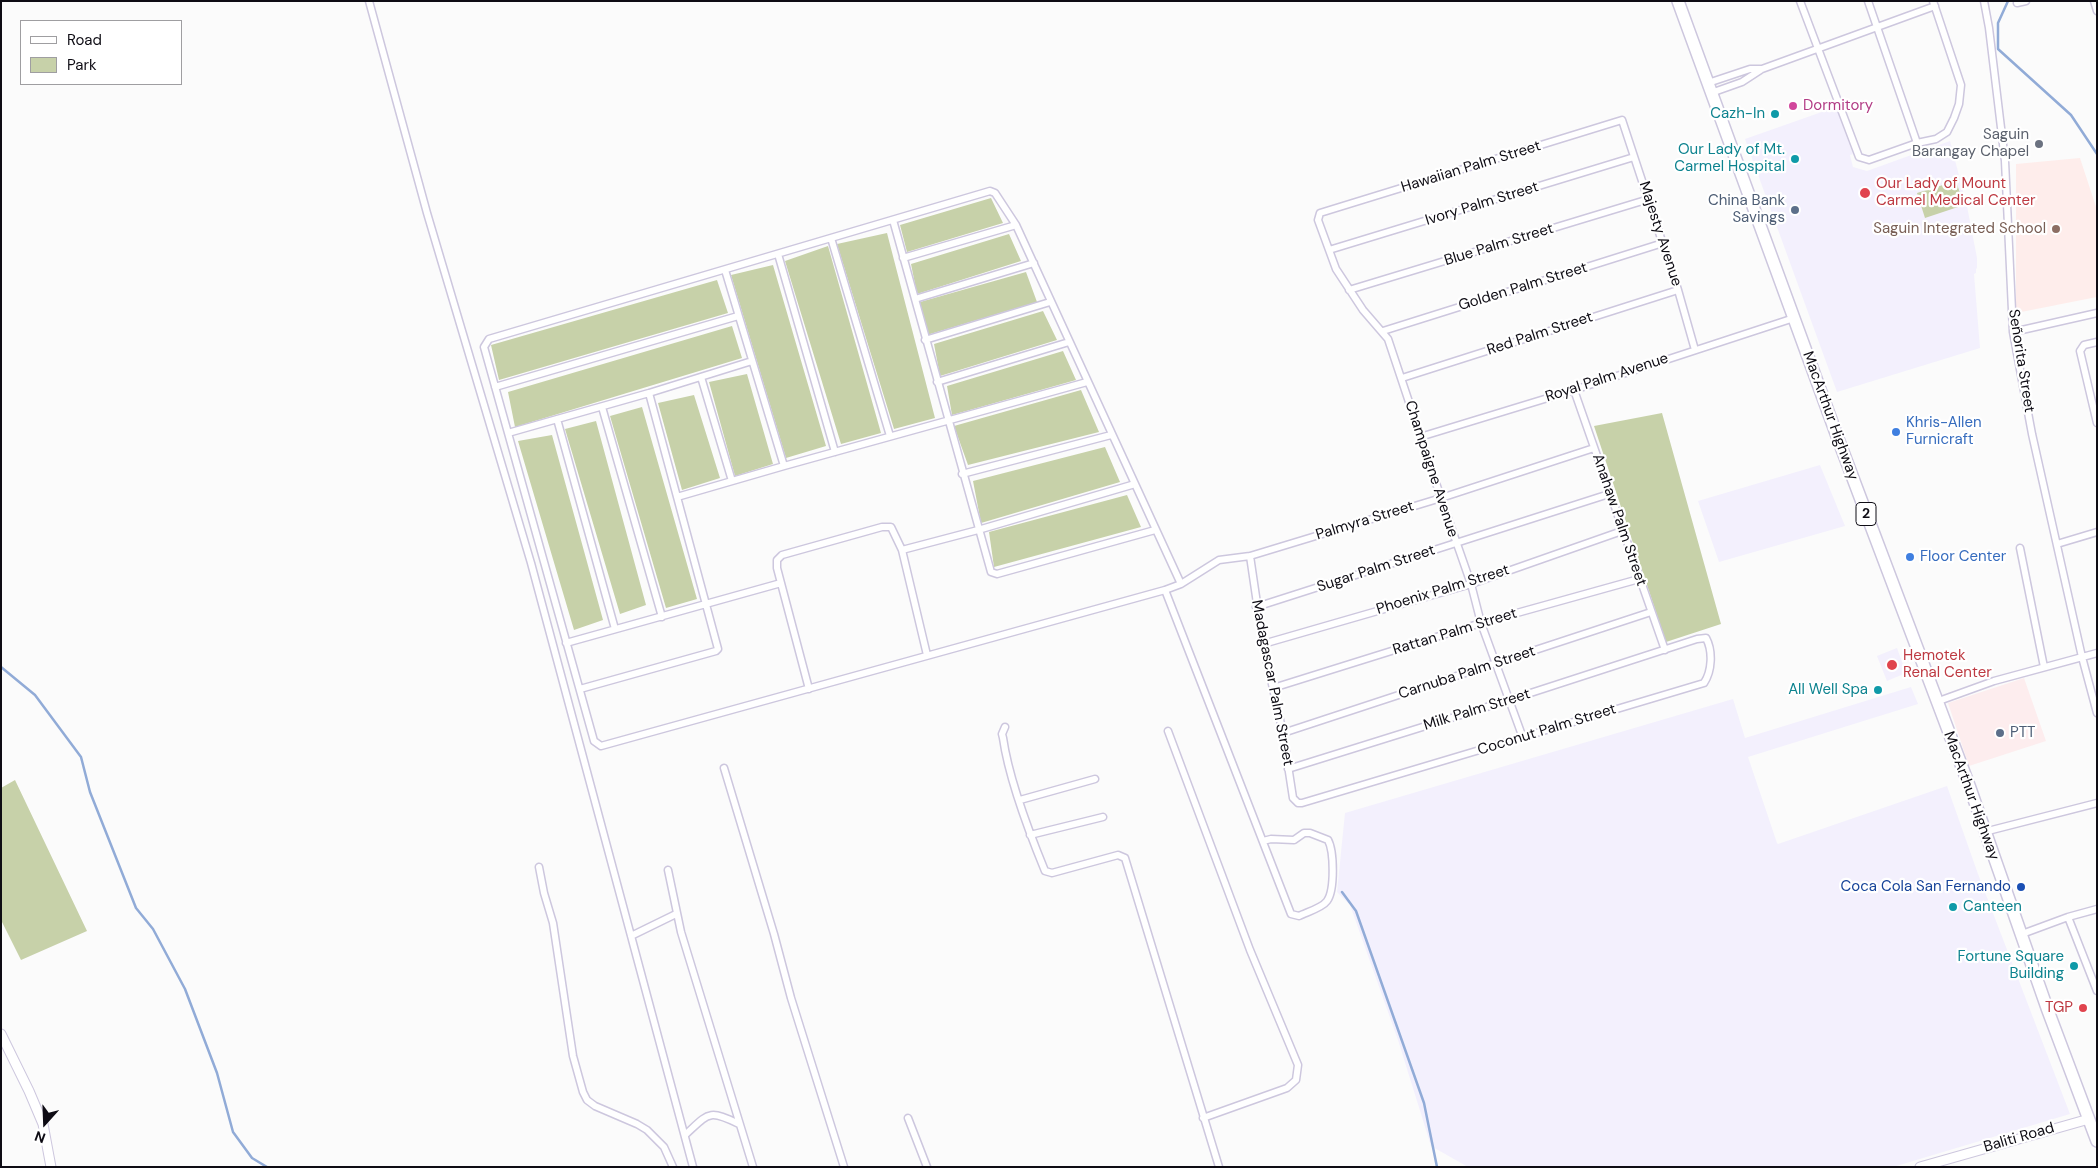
<!DOCTYPE html>
<html>
<head>
<meta charset="utf-8">
<style>
  body { margin:0 }
  #map { position:relative; width:2098px; height:1168px; overflow:hidden; background:#fbfbfb; font-family:"DM Sans",sans-serif }
  canvas { display:block }
  .frame { position:absolute; inset:0; border:2px solid #0e0c14; pointer-events:none }
  .legend { position:absolute; left:20px; top:20px; width:162px; height:65px; box-sizing:border-box; background:#fff; border:1px solid #9f9ea1; margin:0; padding:6px 9px; list-style:none; font-size:15px; color:#0e0c14 }
  .legend li { display:flex; align-items:center; gap:10px; height:25px }
  .legend b { width:25px; border:1px solid #9f9ea1 }
  .north { position:absolute; left:20px; top:1098px; width:50px; height:50px; -webkit-text-stroke:4px #fff; paint-order:stroke; rotate:200deg; font-size:14px; font-weight:700; line-height:20px; text-align:center; color:#0e0c14 }
  .north::after { content:''; display:block; margin:auto; width:18px; height:22px; background:#0e0c14; clip-path:polygon(50% 0,100% 100%,50% 72%,0 100%) }
</style>
</head>
<body>
<div id="map">
<canvas width="2098" height="1168"></canvas>
<div class="frame"></div>
<ul class="legend">
<li><b style="height:6px;background:#fff"></b>Road</li>
<li><b style="height:14px;background:#c7d1a9"></b>Park</li>
</ul>
<div class="north">N</div>
</div>
<script>
const context = document.querySelector('canvas').getContext('2d');
context.lineJoin = 'round';
function fillPath(path, color) { context.fillStyle = color; context.fill(path, 'evenodd'); }
function strokePath(path, color, width, dash) { context.strokeStyle = color; context.lineWidth = width; context.lineCap = dash ? 'butt' : 'round'; context.setLineDash(dash || []); context.stroke(path); }
function write(font, color, halo, rows, align = 'center') {
  context.font = font + ' "DM Sans",sans-serif'; context.lineWidth = 4.5; context.setLineDash([]); context.textBaseline = 'middle'; context.strokeStyle = halo; context.fillStyle = color; for (const [text, x, y, turn = 0] of rows) {
    context.save(); context.translate(x, y); context.rotate((+turn || 0) * Math.PI / 180); context.textAlign = isNaN(turn) ? turn : align; if (halo) context.strokeText(text, 0, 0); context.fillText(text, 0, 0); context.restore();
  }
}
const commercial = new Path2D(`
  M2024,678l22,63 -77,25 -21,-63z`);
const built = new Path2D(`
  M1836,107l17,47 -3,1 3,12 14,4 83,-30 17,65 10,52v10l-1,1v4l-2,1 6,74 -143,44 -92,-253z
  M1820,465l25,61 -126,36 -21,-61z
  M1897,648l9,25 -19,8 -10,-25z
  M1911,687l7,17 -170,53 29,86 1,1 169,-58 31,88 92,240 -177,53h-425l-37,-21 -33,-106 -48,-135 -13,-13 8,-79 388,-114 12,39z`);
const education = new Path2D(`
  M2080,158l17,52v87l-81,16v-149z`);
const green = new Path2D(`
  M1956,181l8,24 -39,13 -8,-25z
  M991,198l12,25 -96,29 -7,-27z
  M887,233l48,185 -41,11 -57,-185z
  M1009,234l12,27 -104,33 -6,-30z
  M828,246l53,187 -40,11 -56,-183z
  M773,265l53,181 -40,12 -55,-183z
  M1026,272l11,30 -110,33 -7,-33z
  M717,280l11,33 -229,67 -8,-35z
  M1043,311l14,29 -117,36 -6,-32z
  M732,326l10,32 -227,69 -7,-35z
  M1063,351l13,29 -124,35 -5,-29z
  M747,374l26,90 -38,12 -26,-94z
  M1081,390l18,42 -131,33 -14,-39z
  M694,395l26,83 -38,12 -24,-87z
  M642,407l55,192 -31,9 -56,-192z
  M1662,413l59,211 -55,18 -72,-216z
  M596,421l50,184 -26,9 -55,-185z
  M552,435l51,185 -29,10 -56,-189z
  M1105,447l15,35 -139,41 -8,-42z
  M1127,495l14,32 -147,40 -5,-35z
  M15,780l72,151 -66,29 -20,-40v-132z`);
const stream = new Path2D(`
  M2008,1l-10,22v26l73,66 26,39
  M1,667l34,28 46,62 9,35 46,116 17,21 32,60 32,84 16,59 19,26 15,9
  M1342,892l14,19 68,192 13,64`);
const minor = new Path2D(`
  M369,1l58,212 104,350 162,604
  M1800,1l59,156 10,3 48,-17 19,-4 11,-7 7,-14 5,-14 2,-19 -28,-84
  M1868,1l49,142
  M1984,1l5,27 16,133 8,171 19,102 50,223 15,56
  M2094,1l3,10
  M2017,3l9,-2
  M1708,83l42,-14h12
  M1711,93l31,-11 20,-13 173,-63
  M893,220l98,352 6,2 158,-44
  M831,238l59,198
  M1329,250l305,-93
  M778,254l57,198
  M903,258l113,-33
  M725,270l59,196 303,-84
  M1349,290l300,-91
  M915,299l119,-36
  M1383,331l280,-88
  M2013,332l84,-19
  M925,340l125,-38
  M2097,342l-13,3 -4,6 17,72
  M701,377l31,104
  M1402,378l276,-88
  M937,382l132,-40
  M495,387l243,-71
  M1574,390l91,260
  M602,407l60,210
  M557,419l58,210
  M508,433l141,-40 103,-32
  M1420,437l154,-47 220,-72
  M962,474l149,-39
  M677,497l107,-31
  M2057,544l40,-12
  M2020,548l24,119
  M902,550l76,-20 157,-46
  M1250,556l13,88 20,89 10,65 5,5h4l402,-120c8,-12 9,-32 2,-45l-9,1 -188,61 -221,69
  M1181,584l-165,-359 -21,-32 -5,-2 -501,148 -5,8 110,394 7,5 564,-156 16,-6 38,-24 31,-4 191,-58 153,-50
  M1165,590l126,324 8,2c8,-4 23,-8 28,-15 8,-11 7,-50 1,-61l-18,-7h-6l-10,7 -23,-1 -8,2
  M1256,607l353,-113
  M566,643l215,-60
  M1263,644l208,-60 151,-53
  M1273,688l208,-65 158,-44
  M580,689l136,-38 2,-2 -69,-256
  M809,689l-32,-121v-8l5,-5 100,-28h9l11,23 25,105
  M1936,702l58,-21 103,-28
  M1005,727l-3,7 1,4c6,42 26,94 42,133l7,2 66,-18 7,3 94,309
  M1168,731l82,219 48,115 -2,15 -9,8 -84,30
  M1283,733l368,-121
  M1523,738l-42,-115 -10,-39 -30,-86 -53,-159 -25,-29 -27,-41 -18,-49 2,-7 302,-93 56,170 17,60
  M724,768l50,166 17,64 53,169
  M1020,800l75,-21
  M1984,832l113,-29
  M1030,835l73,-18
  M539,867l5,26 9,30 20,133 10,36 4,8 8,6 42,18 10,6 17,17 9,20
  M668,870l13,62 72,235
  M2068,917l29,74
  M2022,934l46,-17 29,-8
  M631,936l45,-22
  M908,1118l19,49
  M685,1135c24,-22 23,-26 54,-11`);
const tertiary = new Path2D(`
  M1,1034l28,57 14,33 8,43`);
const secondary = new Path2D(`
  M1920,1167l169,-48`);
const trunk = new Path2D(`
  M1678,1l159,435 133,352 77,220 50,133`);
const markers = [
  [1793,106,5,"#d1479c"],
  [1775,114,5,"#0f9aa8"],
  [2039,144,5,"#6b7280"],
  [1795,159,5,"#0f9aa8"],
  [1865,193,6,"#e0444e"],
  [1795,210,5,"#5c6f8a"],
  [2056,229,5,"#8d6e63"],
  [1896,432,5,"#3f7fe0"],
  [1910,557,5,"#3f7fe0"],
  [1892,665,6,"#e0444e"],
  [1878,690,5,"#0f9aa8"],
  [2000,733,5,"#5c6f8a"],
  [2021,887,5,"#1a4fb4"],
  [1953,907,5,"#0f9aa8"],
  [2074,966,5,"#0f9aa8"],
  [2083,1008,5,"#e0444e"]
];
const shields = [
  [1866,514,20]
];
const shieldNames = [
  ["2",1866,514]
];
const hotelNames = [
  ["Dormitory",1803,106]
];
const cultureNames = [
  ["Cazh-In",1765,114],
  ["Our Lady of Mt.",1785,150],
  ["Carmel Hospital",1785,167],
  ["All Well Spa",1868,690],
  ["Canteen",1963,907,"left"],
  ["Fortune Square",2064,957],
  ["Building",2064,974]
];
const worshipNames = [
  ["Saguin",2029,135],
  ["Barangay Chapel",2029,152]
];
const streetNames = [
  ["Hawaiian Palm Street",1471,167,-17],
  ["Ivory Palm Street",1482,204,-17],
  ["Majesty Avenue",1660,234,72],
  ["Blue Palm Street",1499,245,-17],
  ["Golden Palm Street",1523,287,-17],
  ["Red Palm Street",1540,334,-18],
  ["Señorita Street",2021,361,81],
  ["Royal Palm Avenue",1607,378,-18],
  ["MacArthur Highway",1830,416,70],
  ["Champaigne Avenue",1431,469,72],
  ["Anahaw Palm Street",1619,520,71],
  ["Palmyra Street",1365,521,-17],
  ["Sugar Palm Street",1376,569,-18],
  ["Phoenix Palm Street",1443,590,-17],
  ["Rattan Palm Street",1455,632,-17],
  ["Carnuba Palm Street",1467,673,-18],
  ["Madagascar Palm Street",1272,683,79],
  ["Milk Palm Street",1477,710,-17],
  ["Coconut Palm Street",1547,730,-17],
  ["MacArthur Highway",1971,796,70],
  ["Baliti Road",2019,1138,-16]
];
const healthNames = [
  ["Our Lady of Mount",1876,184],
  ["Carmel Medical Center",1876,201],
  ["Hemotek",1903,656],
  ["Renal Center",1903,673],
  ["TGP",2073,1008,"right"]
];
const serviceNames = [
  ["China Bank",1785,201],
  ["Savings",1785,218],
  ["PTT",2010,733,"left"]
];
const educationNames = [
  ["Saguin Integrated School",2046,229]
];
const shopNames = [
  ["Khris-Allen",1906,423],
  ["Furnicraft",1906,440],
  ["Floor Center",1920,557]
];
const transitNames = [
  ["Coca Cola San Fernando",2011,887]
];
fillPath(commercial, '#fdedee');
fillPath(built, '#f3f0fd');
fillPath(education, '#feedeb');
fillPath(green, '#c7d1a9');
strokePath(stream, '#91abd7', 2.5);
strokePath(minor, '#cdc7de', 9);
strokePath(tertiary, '#cdc7de', 11);
strokePath(secondary, '#cdc7de', 11);
strokePath(trunk, '#cdc7de', 14);
strokePath(minor, '#fff', 6);
strokePath(tertiary, '#fff', 9);
strokePath(secondary, '#fff', 9);
strokePath(trunk, '#fff', 11);
for (const [x, y, r, color] of markers) { const dot = new Path2D(); dot.arc(x, y, r, 0, 2 * Math.PI); context.fillStyle = color; context.fill(dot); strokePath(dot, '#fff', 2); }
for (const [x, y, w] of shields) { const box = new Path2D(); box.roundRect(x - w / 2, y - 11.5, w, 23, 4); context.fillStyle = '#fff'; context.fill(box); strokePath(box, '#0e0c14', 1); }
write('bold 14px', '#0e0c14', null, shieldNames);
write('15px', '#b23c85', '#fff', hotelNames, 'left');
write('15px', '#0d838f', '#fff', cultureNames, 'right');
write('15px', '#5b616d', '#fff', worshipNames, 'right');
write('15px', '#0e0c14', '#fff', streetNames);
write('15px', '#be3a42', '#fff', healthNames, 'left');
write('15px', '#4e5e75', '#fff', serviceNames, 'right');
write('15px', '#785e54', '#fff', educationNames, 'right');
write('15px', '#366cbe', '#fff', shopNames, 'left');
write('15px', '#164399', '#fff', transitNames, 'right');
</script>
</body>
</html>
